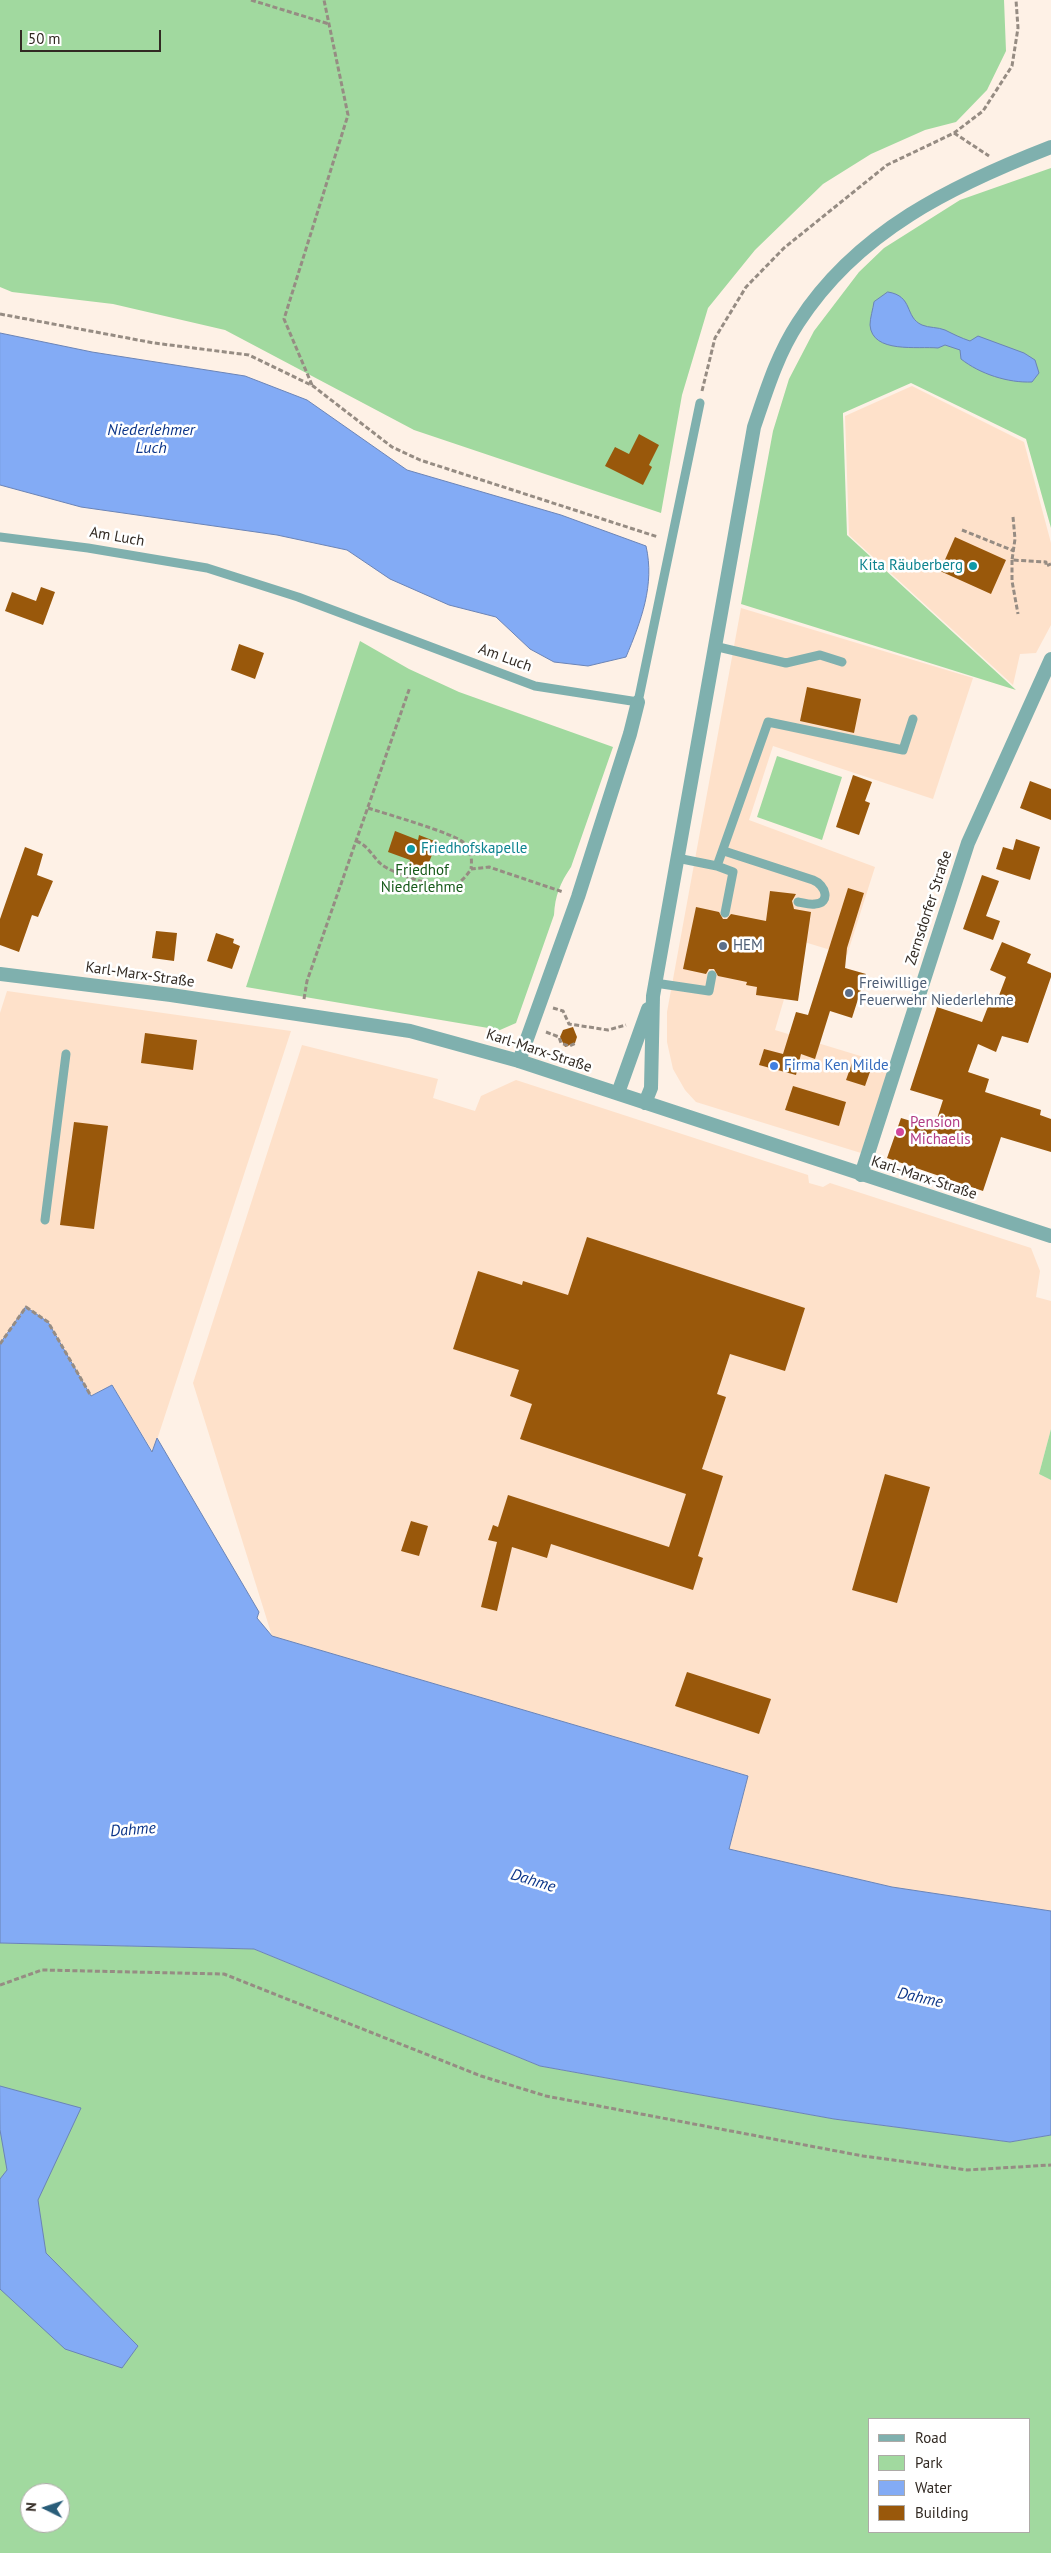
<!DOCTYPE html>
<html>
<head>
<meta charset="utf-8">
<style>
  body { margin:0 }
  #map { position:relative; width:1051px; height:2553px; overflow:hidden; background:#fef1e6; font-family:"PT Sans",sans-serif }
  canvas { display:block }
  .legend { position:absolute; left:868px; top:2418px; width:162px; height:115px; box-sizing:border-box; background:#fff; border:1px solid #adaaa7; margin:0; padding:6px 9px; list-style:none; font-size:15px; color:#322a23 }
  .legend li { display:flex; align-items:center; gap:10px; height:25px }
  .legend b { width:25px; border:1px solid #adaaa7 }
  .north { position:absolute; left:20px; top:2483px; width:50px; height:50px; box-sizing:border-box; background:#fff; border:1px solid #adaaa7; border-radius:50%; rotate:274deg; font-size:14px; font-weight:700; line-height:20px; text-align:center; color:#322a23 }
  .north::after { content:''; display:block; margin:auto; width:18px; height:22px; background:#295d79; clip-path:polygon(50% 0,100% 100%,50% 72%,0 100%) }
  .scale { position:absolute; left:20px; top:30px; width:141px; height:22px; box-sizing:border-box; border:2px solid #322a23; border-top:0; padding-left:6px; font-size:15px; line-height:18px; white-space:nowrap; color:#322a23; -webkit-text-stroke:4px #fff; paint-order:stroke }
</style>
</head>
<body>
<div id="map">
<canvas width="1051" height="2553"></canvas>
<ul class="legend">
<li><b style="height:6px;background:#7fb0ae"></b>Road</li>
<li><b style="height:14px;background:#a1d99f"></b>Park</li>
<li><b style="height:14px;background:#83abf5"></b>Water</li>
<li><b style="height:14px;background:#99580b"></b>Building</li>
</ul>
<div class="north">N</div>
<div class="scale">50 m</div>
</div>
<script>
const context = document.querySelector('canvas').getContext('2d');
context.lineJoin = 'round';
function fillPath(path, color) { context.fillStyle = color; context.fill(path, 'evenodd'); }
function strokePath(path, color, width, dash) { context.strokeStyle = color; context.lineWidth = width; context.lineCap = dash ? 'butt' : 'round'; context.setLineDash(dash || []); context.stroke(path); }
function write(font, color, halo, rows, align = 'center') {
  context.font = font + ' "PT Sans",sans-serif'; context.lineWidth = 5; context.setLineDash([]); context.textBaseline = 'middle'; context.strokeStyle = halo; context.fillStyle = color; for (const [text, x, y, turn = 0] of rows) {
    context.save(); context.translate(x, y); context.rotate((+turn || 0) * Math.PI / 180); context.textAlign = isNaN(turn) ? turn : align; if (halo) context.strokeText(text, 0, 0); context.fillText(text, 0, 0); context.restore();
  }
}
const built = new Path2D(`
  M912,386l112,56 27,101v82l-15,28 -16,1 -7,31 -164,-150 -4,-119z
  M741,608l232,70 -40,121 -160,-53 -24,74 126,47 -28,88 -46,-14 -26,89 115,35 -29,88 -165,-51 -11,-12 -12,-21 -6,-27v-30z
  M7,991l284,40 -138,421 -41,-67 -21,11 -43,-74 -22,-15 -26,37v-331z
  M302,1045l136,34 -5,19 42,13 6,-15 35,-16 292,95 1,8 14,4 7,-4 201,65 9,23 -4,26 15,4v128l-12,45 12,6v431l-159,-24 -163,-38 19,-73 -476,-140 -79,-253z`);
const green = new Path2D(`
  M0,0h1004l2,51 -19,39 -31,32 -31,8 -54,24 -48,30 -68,66 -47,58 -26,87 -21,118 -247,-83 -189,-100 -112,-26 -101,-12 -12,-5z
  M1051,168v360l-25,-89 -115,-56 -68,30v3l4,119 169,155 -275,-86 32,-173 16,-52 25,-48 45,-59 25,-24 76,-48z
  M360,641l49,28 50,23 154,55 -42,120c-11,16 -16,29 -17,48l-38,108 -16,7 -254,-43z
  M777,756l65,21 -20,63 -65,-23z
  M1051,1429v51l-12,-6z
  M0,1943l254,6 286,117 294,53 176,23 41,-7v418h-1051zM870,2419h160v113h-160zM30,2493h30v30h-30z`);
const water = new Path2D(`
  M888,292c26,4 16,25 34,33 7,3 16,2 23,5 8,4 16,8 25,11l8,-5 46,17 11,7 4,13 -7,9c-24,1 -52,-8 -71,-23l-1,-9 -15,-5 -7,3c-20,-2 -66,6 -68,-23 0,-7 3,-16 4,-23z
  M0,333l92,19 153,24 62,24 100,70 154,45 85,31c9,39 -5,75 -20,111l-38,9 -34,-4 -24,-13 -34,-32 -47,-12 -59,-26 -43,-29 -70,-15 -196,-28 -81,-22z
  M26,1307l22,15 43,74 21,-11 40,67 5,-14 102,174 -2,6 15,18 476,140 -19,73 163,38 159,24v224l-41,7 -176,-23 -294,-53 -286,-117 -254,-6v-599z
  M0,2086l81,22 -43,92 8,53 92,93 -16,22 -57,-19 -65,-60v-110l7,-9 -7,-40z`);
const building = new Path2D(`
  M639,434l20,11 -10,20 3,2 -9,18 -38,-19 10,-19 14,7z
  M955,537l51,23 -15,34 -51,-23z
  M41,587l14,5 -12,33 -38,-14 7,-19 24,9z
  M239,644l25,9 -9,26 -24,-9z
  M807,687l54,12 -7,34 -54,-12z
  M853,775l19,7 -7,19 5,2 -11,32 -23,-8z
  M1030,781l21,8v31l-31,-12z
  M395,831l23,9 1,-5 18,7 -11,28 -17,-6 1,-4 -22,-8z
  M1016,839l24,8 -10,33 -34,-11 7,-22 10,3z
  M25,847l18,7 -6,21 16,6 -15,36 -6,-2 -13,37 -19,-7v-26z
  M982,875l17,6 -13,35 14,5 -7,19 -30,-11z
  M848,888l16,5 -17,55 -2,20 21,6 -14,44 -22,-7 -15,48 -14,-5 -5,21 -37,-10 5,-16 19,5 13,-42 12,3z
  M770,891l26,3 -4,7 2,8 17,3 -13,89 -42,-6 1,-8 -11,-2 1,-3 -29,-6 -4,-7h-5l-3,5 -23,-5 13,-62 23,5 4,7h4l4,-5 35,7z
  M156,931l21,2 -3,28 -22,-3z
  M216,933l18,6 -1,4 7,3 -8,23 -25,-8z
  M1002,942l29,12 -4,9 24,10v4l-23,66 -26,-7 -6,16 -18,-8 -10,28 21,7 -4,13 56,18 -1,5 11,4v33l-50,-15 -18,54 -96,-33 14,-40 33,10 9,-28 -33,-10 27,-83 45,15 7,-18 6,2 11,-29 -16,-7z
  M573,1027l4,10 -2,6 -10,4 -5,-10 3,-7z
  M145,1033l52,7 -4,30 -52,-7z
  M852,1063l19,6 -6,17 -19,-6z
  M793,1086l53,16 -7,24 -54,-16z
  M74,1122l34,4 -14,103 -34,-4z
  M587,1237l218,71 -20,63 -55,-17 -13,40 9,3 -24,72 21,7 -25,80 5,2 -10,32 -142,-46 -4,14 -35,-11 -15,64 -16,-4 16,-65 -9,-2 5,-15 5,2 10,-32 161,52 17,-53 -166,-55 12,-35 -22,-8 9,-26 -66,-21 25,-78 44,14 1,-4 45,14z
  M885,1474l45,13 -33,116 -45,-13z
  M411,1521l17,5 -9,30 -18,-5z
  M687,1672l84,27 -12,35 -84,-28z`);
const path = new Path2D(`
  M251,0l78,24
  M954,133l35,23
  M0,314l154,29 95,12 64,31 79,61 28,13 238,77
  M312,385l-28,-66 64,-204 -24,-115
  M702,391l13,-53 31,-51 38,-39 103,-83 67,-32 29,-22 29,-45 6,-38 -2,-28
  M1013,517l2,22 -3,21 34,2v4l5,-2
  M962,530l52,21
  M1012,560v21l6,33
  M368,808c18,6 86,25 96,35 8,8 8,17 7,26
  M356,841c12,4 16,15 25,23 10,9 53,23 66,22 12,-1 18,-8 24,-17l18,-2 74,25
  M304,999l3,-18 103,-294
  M553,1008l10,3 6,13 39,6 18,-5
  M546,1032l13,5 2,6 8,3 7,-3
  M0,1344l26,-37 22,15 43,74
  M0,1985l42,-15 182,4 257,102 65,20 317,60 104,14 84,-5`);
const service = new Path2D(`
  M0,537l88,11 119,20 91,29 237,89 103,16 62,-299
  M714,646l72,17 34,-8 22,7
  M724,851l89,29c13,5 18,23 2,24 -5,1 -11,-1 -17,-2
  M677,858l40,8 16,6 -8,41
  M717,866l51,-144 135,28 10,-31
  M655,983l54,8 3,-16
  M45,1220l21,-166`);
const minor = new Path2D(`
  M519,1061l59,-164 52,-163 8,-32
  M861,1175l107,-332 83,-184`);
const tertiary = new Path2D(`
  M0,974l171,21 239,36 109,30 532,175
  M618,1093l30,-84
  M645,1103l6,-15 2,-92 101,-569c12,-35 23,-72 44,-104 59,-92 155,-138 253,-176`);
const markers = [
  [973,566,5,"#0f9aa8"],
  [411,849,5,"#0f9aa8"],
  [723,946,5,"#5c6f8a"],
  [849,993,5,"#5c6f8a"],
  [774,1066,5,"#3f7fe0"],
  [900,1132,5,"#d1479c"]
];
const streetNames = [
  ["Am Luch",117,537,10],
  ["Am Luch",505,658,20],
  ["Zernsdorfer Straße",929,908,-72],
  ["Karl-Marx-Straße",140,975,8],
  ["Karl-Marx-Straße",539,1051,18],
  ["Karl-Marx-Straße",924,1178,18]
];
const cultureNames = [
  ["Kita Räuberberg",963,566],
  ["Friedhofskapelle",421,849,"left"]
];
const parkNames = [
  ["Friedhof",422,871],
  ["Niederlehme",422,888]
];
const serviceNames = [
  ["HEM",733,946],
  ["Freiwillige",859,984],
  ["Feuerwehr Niederlehme",859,1001]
];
const shopNames = [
  ["Firma Ken Milde",784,1066]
];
const hotelNames = [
  ["Pension",910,1123],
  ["Michaelis",910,1140]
];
const waterNames = [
  ["Niederlehmer",151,430],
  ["Luch",151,448],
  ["Dahme",133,1830,-4],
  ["Dahme",533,1881,17],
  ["Dahme",920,1998,12]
];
fillPath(built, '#fee1ca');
fillPath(green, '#a1d99f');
fillPath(water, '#83abf5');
strokePath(water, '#6b84b6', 1);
fillPath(building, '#99580b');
strokePath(path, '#968c83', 3, [5, 2.5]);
strokePath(service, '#7fb0ae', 9);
strokePath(minor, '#7fb0ae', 14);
strokePath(tertiary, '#7fb0ae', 14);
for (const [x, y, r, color] of markers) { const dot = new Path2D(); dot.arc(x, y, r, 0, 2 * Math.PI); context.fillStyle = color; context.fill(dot); strokePath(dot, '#fff', 2); }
write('15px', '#322a23', '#fff', streetNames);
write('15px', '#0d838f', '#fff', cultureNames, 'right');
write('15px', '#165a19', '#fff', parkNames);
write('15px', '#4e5e75', '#fff', serviceNames, 'left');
write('15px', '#366cbe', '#fff', shopNames, 'left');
write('15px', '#b23c85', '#fff', hotelNames, 'left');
write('italic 16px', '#0b3589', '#fff', waterNames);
</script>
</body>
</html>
